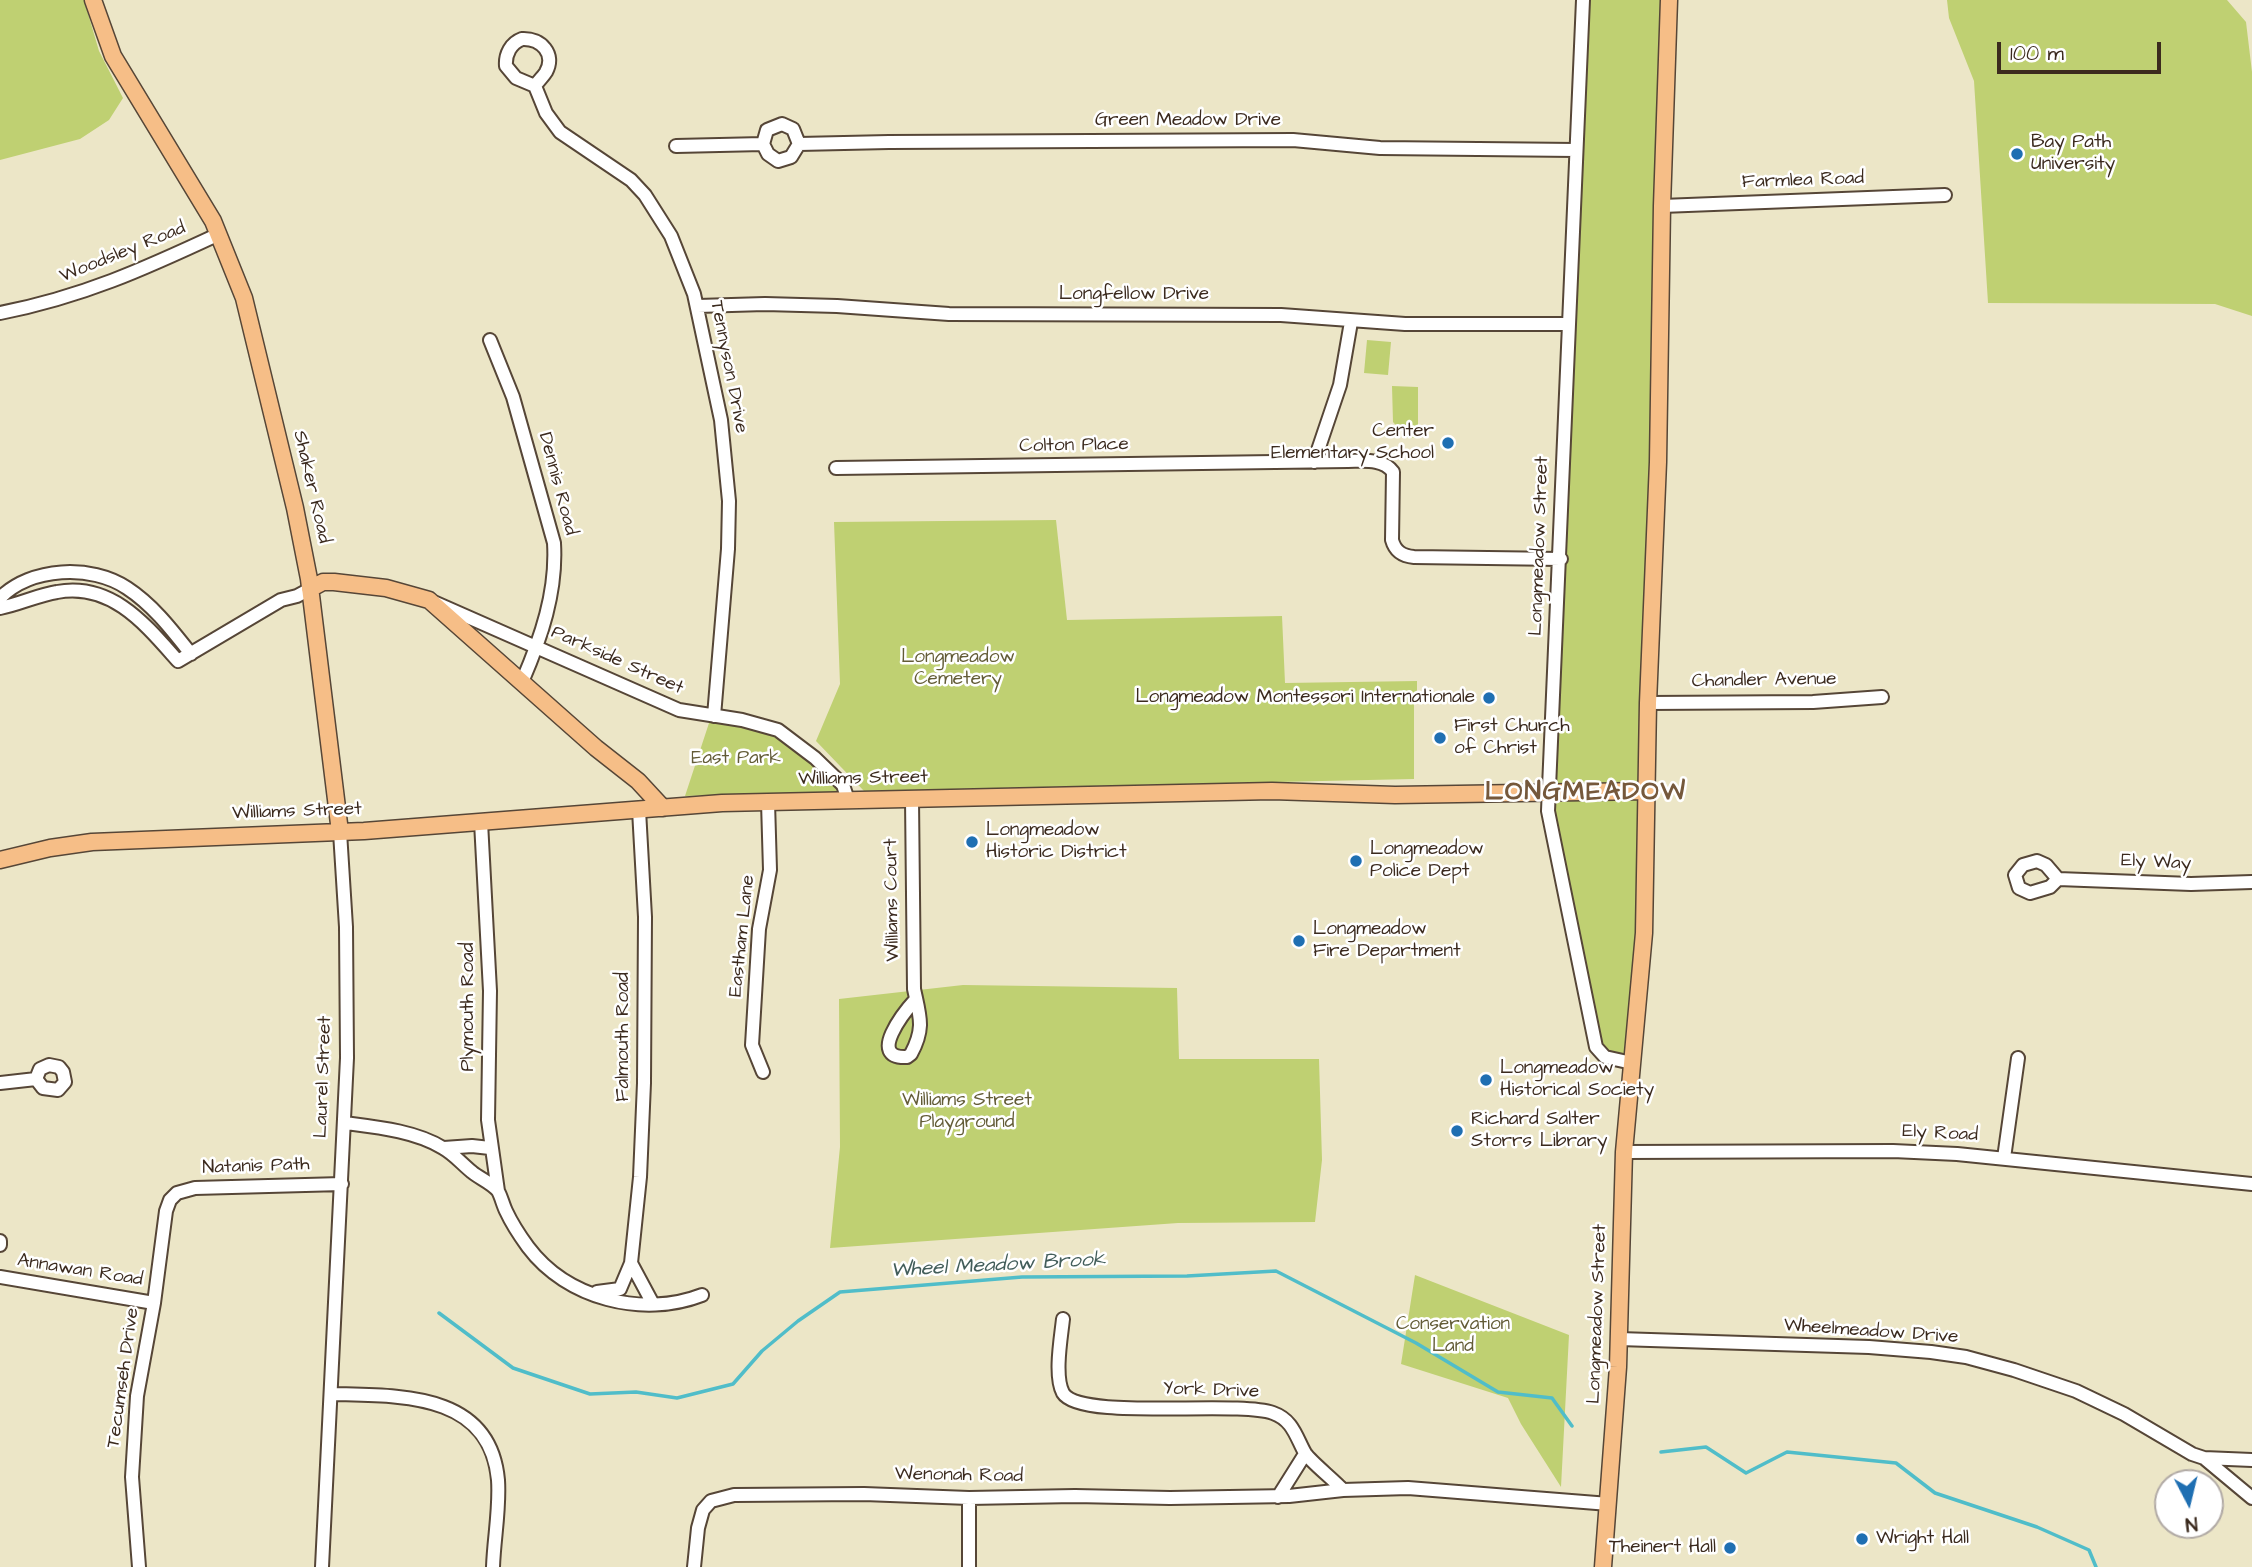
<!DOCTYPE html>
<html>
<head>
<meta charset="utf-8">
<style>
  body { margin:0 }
  #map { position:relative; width:2252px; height:1567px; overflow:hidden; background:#ece6c7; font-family:"Architects Daughter",sans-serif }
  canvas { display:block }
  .north { position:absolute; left:2154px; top:1469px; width:70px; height:70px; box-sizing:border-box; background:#fff; border:2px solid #b1aaa5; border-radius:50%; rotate:173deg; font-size:19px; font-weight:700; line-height:28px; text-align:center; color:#3b2a1e }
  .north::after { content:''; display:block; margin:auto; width:24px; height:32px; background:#1f6fb2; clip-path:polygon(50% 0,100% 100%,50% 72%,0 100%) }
  .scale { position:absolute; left:1997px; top:42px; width:164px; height:32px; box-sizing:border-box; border:4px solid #3b2a1e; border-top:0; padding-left:9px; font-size:21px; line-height:24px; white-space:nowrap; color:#3b2a1e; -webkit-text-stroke:5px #fff; paint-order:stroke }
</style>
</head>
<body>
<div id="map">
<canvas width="2252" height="1567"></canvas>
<div class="north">N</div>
<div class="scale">100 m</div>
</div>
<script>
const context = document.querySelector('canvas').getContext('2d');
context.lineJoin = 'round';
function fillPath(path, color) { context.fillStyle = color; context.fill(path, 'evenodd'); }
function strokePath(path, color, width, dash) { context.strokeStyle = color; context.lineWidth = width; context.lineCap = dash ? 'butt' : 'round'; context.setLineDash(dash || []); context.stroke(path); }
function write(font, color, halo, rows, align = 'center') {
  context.font = font + ' "Architects Daughter",sans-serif'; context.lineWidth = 5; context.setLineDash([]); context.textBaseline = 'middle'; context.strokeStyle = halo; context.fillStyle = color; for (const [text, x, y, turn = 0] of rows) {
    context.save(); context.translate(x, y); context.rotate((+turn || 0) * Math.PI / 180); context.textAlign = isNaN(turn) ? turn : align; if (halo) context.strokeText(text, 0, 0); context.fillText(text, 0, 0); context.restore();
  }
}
const green = new Path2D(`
  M0,0h84l15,51 24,47 -14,22 -29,19 -80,21z
  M1583,0h86l-37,1063 -32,-10 -48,-220z
  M1947,0h280l19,22 6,50v244l-37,-12 -227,-1 -14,-222 -25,-63z
  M1367,340l24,2 -3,33 -24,-2z
  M1392,386l26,1v51h-11l-14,-16z
  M1056,520l11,100 215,-4 3,67 132,-2v19l-3,4v75l-550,12 -48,-50 24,-57 -6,-162z
  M710,720l42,5 32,11 54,50 -2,6 -151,4z
  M963,985l214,3 2,71h140l3,101 -7,62 -137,1 -348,25 10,-101 -1,-148z
  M1415,1275l154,60 -8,152 -40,-63 -13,-26 -107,-34z`);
const stream = new Path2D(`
  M439,1313l74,55 77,26 46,-2 41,6 56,-14 29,-33 36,-30 42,-29 182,-15 165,-1 89,-5 140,72 82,49 54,6 20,28
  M1661,1452l45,-5 40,26 41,-21 109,11 39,30 102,34 52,23 7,17`);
const minor = new Path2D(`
  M1583,0l-35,811 48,236 9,10 27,6
  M522,39c19,-1 34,15 24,33 -3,5 -8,9 -11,14l-19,-8 -10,-12c-1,-12 5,-23 16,-27z
  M535,86l11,27 14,19 71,48 14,15 26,41 23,58 27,126 8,81 -1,48 -14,167
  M763,144l5,10 10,7 13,-4 8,-13
  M676,146l87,-2 4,-14 15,-6 11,5 6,15 90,-2 404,-2 87,8 196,2
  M1662,206l283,-11
  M698,306l67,-2 72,2 112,8 332,1 124,9h164
  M0,313c82,-16 144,-44 219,-79
  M490,340l23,57 41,146c3,49 -13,95 -32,139
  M1314,462l26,-77 11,-63
  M836,468l512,-7c15,0 35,-3 45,11l-1,68c3,11 10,16 22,17l147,2
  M0,598c31,-31 91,-34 127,-10 26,17 45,42 64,66
  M436,603l243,107 63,10 36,10 37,28 28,27 5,15
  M0,608c20,-4 38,-13 57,-16 55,-10 89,33 121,69l103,-61 16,-4 13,-7
  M1648,703l165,-1 69,-5
  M912,799l2,190c6,28 11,39 -3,65l-4,3c-41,2 -2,-46 9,-58
  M639,810l6,107 -1,166 -4,94 -9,86 22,41
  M481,822l9,169 -2,129 10,71
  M2058,879l-12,-14 -9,-4 -14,4 -8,10 4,13 11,5 20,-6 8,-8 133,5 61,-2
  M49,1065l10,2 4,5 2,10 -7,8 -15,-2 -7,-9 4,-10z
  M763,1072l-11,-27 7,-116 11,-59 -2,-68
  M0,1083l36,-4
  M345,1123c31,4 71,8 98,25 11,6 19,16 29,24 7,6 20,11 26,19 3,5 5,14 8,20 6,13 14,25 22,36 39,52 115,71 174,48
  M444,1148l28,-2 18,2
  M1624,1152l269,-1 64,3 295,30
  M2004,1158l14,-100
  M0,1245v-4
  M0,1277l154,26
  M597,1292l23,-3 11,-26
  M1063,1319c-2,19 -9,57 0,74 17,28 172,7 210,20 20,7 23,24 32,40 6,9 29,27 38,37l65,-2 201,16
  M1619,1339l250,8 62,5 35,5 48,13 62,21 48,23 68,40 12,4 48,40
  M331,1394c67,2 159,-3 167,86 2,29 -4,58 -5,87
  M2204,1458l48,2
  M1278,1497l27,-43
  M139,1567l-7,-90 5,-81 17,-93 12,-92 4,-11 7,-7 18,-5 147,-4
  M322,1567l25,-509 -1,-131 -6,-95
  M694,1567l4,-39 5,-18 8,-9 23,-6 130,-1 105,4 106,-2 95,2 119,-2 54,-6
  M969,1567v-69`);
const major = new Path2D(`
  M93,0l20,56 100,165 31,77 51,210 14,71 31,253
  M310,589l13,-7h11l52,6 43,12 167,148 42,33 25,27
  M0,860l50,-12 42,-6 272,-11 358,-28 550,-12 123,4 251,-4
  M1603,1567l15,-200 6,-215 20,-219 4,-230 10,-241 4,-256 7,-206`);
const markers = [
  [2017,154,7,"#1f6fb2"],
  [1448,443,7,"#1f6fb2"],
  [1489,698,7,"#1f6fb2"],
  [1440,738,7,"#1f6fb2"],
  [972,842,7,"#1f6fb2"],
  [1356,861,7,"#1f6fb2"],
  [1299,941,7,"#1f6fb2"],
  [1486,1080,7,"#1f6fb2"],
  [1457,1131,7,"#1f6fb2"],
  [1862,1539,7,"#1f6fb2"],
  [1730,1548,7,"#1f6fb2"]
];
const streetNames = [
  ["Green Meadow Drive",1188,121],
  ["Farmlea Road",1803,181,-2],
  ["Woodsley Road",123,253,-22],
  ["Longfellow Drive",1134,295],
  ["Tennyson Drive",728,367,79],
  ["Colton Place",1074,446,-1],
  ["Dennis Road",557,484,75],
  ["Shaker Road",311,487,77],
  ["Longmeadow Street",1540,546,-88],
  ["Parkside Street",617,661,24],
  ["Chandler Avenue",1764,681,-1],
  ["Williams Street",863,779,-1],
  ["Williams Street",297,812,-2],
  ["Ely Way",2156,863,3],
  ["Williams Court",893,900,-91],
  ["Eastham Lane",743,936,-84],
  ["Plymouth Road",469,1007,-90],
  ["Falmouth Road",624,1037,-90],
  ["Laurel Street",324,1077,-88],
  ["Ely Road",1940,1134,3],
  ["Natanis Path",256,1167,-2],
  ["Annawan Road",80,1271,9],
  ["Longmeadow Street",1598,1314,-88],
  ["Wheelmeadow Drive",1871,1332,4],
  ["Tecumseh Drive",124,1378,-82],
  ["York Drive",1211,1391,2],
  ["Wenonah Road",959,1476,1]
];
const poiNames = [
  ["Bay Path",2031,143],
  ["University",2031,165],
  ["Center",1434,432,"right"],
  ["Elementary School",1434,454,"right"],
  ["Longmeadow Montessori Internationale",1475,698,"right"],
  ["First Church",1454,727],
  ["of Christ",1454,749],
  ["Longmeadow",986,831],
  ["Historic District",986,853],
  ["Longmeadow",1370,850],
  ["Police Dept",1370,872],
  ["Longmeadow",1313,930],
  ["Fire Department",1313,952],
  ["Longmeadow",1500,1069],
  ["Historical Society",1500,1091],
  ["Richard Salter",1471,1120],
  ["Storrs Library",1471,1142],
  ["Wright Hall",1876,1539],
  ["Theinert Hall",1716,1548,"right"]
];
const parkNames = [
  ["Longmeadow",958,658],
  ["Cemetery",958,680],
  ["East Park",736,759],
  ["Williams Street",967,1101],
  ["Playground",967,1123],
  ["Conservation",1453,1325],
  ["Land",1453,1347]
];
const waterNames = [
  ["Wheel Meadow Brook",998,1266,-3]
];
const districtNames = [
  ["LONGMEADOW",1586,794]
];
fillPath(green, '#bfd072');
strokePath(stream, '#50bdc9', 3.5);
strokePath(minor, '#564637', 16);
strokePath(major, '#564637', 19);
strokePath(minor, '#fff', 12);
strokePath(major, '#f6be87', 16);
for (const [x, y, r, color] of markers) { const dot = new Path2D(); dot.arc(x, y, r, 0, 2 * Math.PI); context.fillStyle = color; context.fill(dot); strokePath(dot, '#fff', 2.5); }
write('19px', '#3b2a1e', '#fff', streetNames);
write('19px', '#3b2a1e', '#fff', poiNames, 'left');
write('19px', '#635c37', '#fff', parkNames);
write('italic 21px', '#425d5a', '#fff', waterNames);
context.letterSpacing = '2px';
write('bold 26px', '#75583b', '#fff', districtNames);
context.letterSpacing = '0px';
</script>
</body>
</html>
